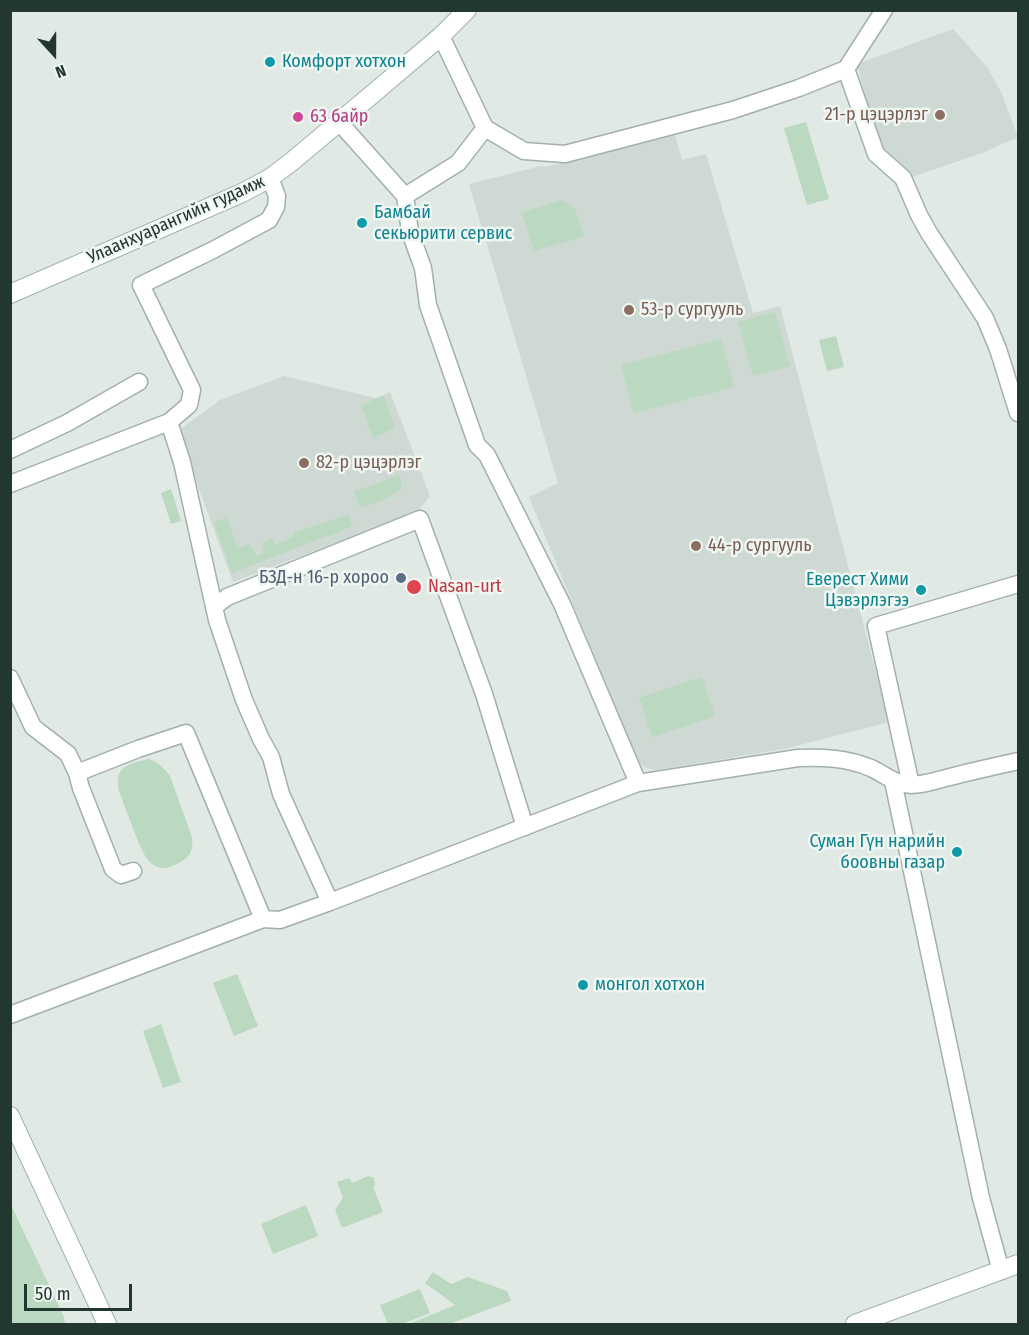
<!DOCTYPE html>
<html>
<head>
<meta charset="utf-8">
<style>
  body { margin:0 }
  #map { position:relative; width:1029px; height:1335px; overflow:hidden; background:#e0e9e4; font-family:"Fira Sans Condensed",sans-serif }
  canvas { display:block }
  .frame { position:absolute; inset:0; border:12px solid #223730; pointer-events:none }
  .north { position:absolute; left:24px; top:24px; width:60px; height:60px; -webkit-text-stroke:4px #f0f6f2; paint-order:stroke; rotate:159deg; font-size:16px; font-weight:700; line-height:24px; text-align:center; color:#223730 }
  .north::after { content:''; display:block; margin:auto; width:21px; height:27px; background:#223730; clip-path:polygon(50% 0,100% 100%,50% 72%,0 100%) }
  .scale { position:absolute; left:24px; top:1284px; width:108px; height:27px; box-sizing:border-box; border:3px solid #223730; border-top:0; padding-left:8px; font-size:18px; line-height:21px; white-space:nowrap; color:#223730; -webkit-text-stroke:4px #f0f6f2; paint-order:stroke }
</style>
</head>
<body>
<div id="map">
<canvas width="1029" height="1335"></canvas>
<div class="frame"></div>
<div class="north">N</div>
<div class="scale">50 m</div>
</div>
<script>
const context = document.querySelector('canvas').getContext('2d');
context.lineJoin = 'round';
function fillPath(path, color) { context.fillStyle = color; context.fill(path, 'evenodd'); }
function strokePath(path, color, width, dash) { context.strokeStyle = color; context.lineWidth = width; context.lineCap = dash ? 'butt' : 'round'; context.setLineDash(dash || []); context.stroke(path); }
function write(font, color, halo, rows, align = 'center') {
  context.font = font + ' "Fira Sans Condensed",sans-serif'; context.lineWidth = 5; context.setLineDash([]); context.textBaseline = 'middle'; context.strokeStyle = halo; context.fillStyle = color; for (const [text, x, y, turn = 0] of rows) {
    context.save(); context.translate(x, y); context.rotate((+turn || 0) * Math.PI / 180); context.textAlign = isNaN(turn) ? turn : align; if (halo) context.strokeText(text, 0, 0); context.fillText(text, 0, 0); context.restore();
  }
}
const built = new Path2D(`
  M953,29l34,38 15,27 16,43 -36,16 -70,24 -17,-11 -19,-26 -19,-76z
  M675,135l7,25 24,-6 47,159 27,-7 109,416 -105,27 -127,21 -11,-2 -8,-6 -109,-265 29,-14 -89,-299 72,-18 4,1z
  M284,376l92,22 14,-6 40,104 -13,16 -184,70 -55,-151 42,-31z`);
const green = new Path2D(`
  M806,122l23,77 -22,6 -23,-77z
  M562,200l13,9 9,27 -50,15 -12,-38z
  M775,312l15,54 -37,10 -15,-54z
  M836,336l8,31 -17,4 -8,-31z
  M721,339l13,48 -100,26 -13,-48z
  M384,396l11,32 -22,10 -12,-33z
  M399,475c0,1 3,8 3,10 -1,11 -30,19 -39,22l-5,-3 -4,-12z
  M171,489l10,32 -10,3 -10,-31z
  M348,515l5,11 -121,47 -18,-51 13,-4 11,30 12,-4 6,12 9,-4 -3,-9 10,-4 3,6 19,-8 -1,-4z
  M702,677l13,39 -63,21 -13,-39z
  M149,759c9,3 15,9 21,17l22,61c1,11 0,18 -10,24 -30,20 -39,-7 -48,-30 -5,-13 -10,-26 -15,-40 -5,-25 9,-27 30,-32z
  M237,974l21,52 -24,10 -21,-53z
  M161,1024l20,58 -18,6 -20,-57z
  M368,1176l6,2 1,7 -2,2 10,25 -41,16 -7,-18 8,-12 -6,-16 12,-4 3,5z
  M11,1205l53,112 1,7h-54z
  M306,1205l12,31 -45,18 -12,-30z
  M433,1272l18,12 17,-7 39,14 4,10 -62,23h-40l46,-19 -30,-22z
  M420,1289l10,24 -28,11h-14l-8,-19z`);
const street = new Path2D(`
  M884,10l-38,59 30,85 27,24 16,37 10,18 56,85 13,31 20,64
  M441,36l44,92 39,23 41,3 168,-44 66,-22 47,-19
  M339,122l66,74
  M485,128l-27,35 -53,33 5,36 13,36 5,37 49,140 10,10 75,149 76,179
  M169,422l20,-17 3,-15 -51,-105 72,-35 56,-30 7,-13 1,-11 -7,-18
  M10,450l57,-27 72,-41
  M10,484l159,-62 13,40 35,158 27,80 17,39 10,18 10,37 49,108
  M214,607l13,-10 193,-78 64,175 41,133
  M10,678l23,49 35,27 9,19 61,-24 48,-16 77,186
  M77,773l4,15 32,81 8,6 12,-4
  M893,781l88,417 20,73
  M911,785l-35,-159 142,-42
  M10,1015l253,-96 17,1 50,-18 308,-119 160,-25c25,-1 49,0 73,10 11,5 21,14 33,16 15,3 32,-4 46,-7 23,-6 46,-11 68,-16`);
const secondary = new Path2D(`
  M10,294l232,-101 28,-15 20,-15 85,-71 66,-56 26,-26
  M10,1116l97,208
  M855,1324l163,-60`);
const markers = [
  [270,62,6,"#0f9aa8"],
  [940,115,6,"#8d6e63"],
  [298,117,6,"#d1479c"],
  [362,223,6,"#0f9aa8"],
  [629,310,6,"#8d6e63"],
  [304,463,6,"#8d6e63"],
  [696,546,6,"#8d6e63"],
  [401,578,6,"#5c6f8a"],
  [414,587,8,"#e0444e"],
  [921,590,6,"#0f9aa8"],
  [957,852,6,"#0f9aa8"],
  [583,985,6,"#0f9aa8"]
];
const cultureNames = [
  ["Комфорт хотхон",282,62],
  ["Бамбай",374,213],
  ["секьюрити сервис",374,234],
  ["Еверест Хими",909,580,"right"],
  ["Цэвэрлэгээ",909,601,"right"],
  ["Суман Гүн нарийн",945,842,"right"],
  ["боовны газар",945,863,"right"],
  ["монгол хотхон",595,985]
];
const educationNames = [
  ["21-р цэцэрлэг",928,115,"right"],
  ["53-р сургууль",641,310],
  ["82-р цэцэрлэг",316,463],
  ["44-р сургууль",708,546]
];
const hotelNames = [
  ["63 байр",310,117]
];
const streetNames = [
  ["Улаанхуарангийн гудамж",176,220,-24]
];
const serviceNames = [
  ["БЗД-н 16-р хороо",389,578]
];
const healthNames = [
  ["Nasan-urt",428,587]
];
fillPath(built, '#ced9d3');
fillPath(green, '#bbd8c0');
strokePath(street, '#a3b0aa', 19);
strokePath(secondary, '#a0b3ab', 20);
strokePath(street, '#fff', 16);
strokePath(secondary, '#fff', 18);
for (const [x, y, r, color] of markers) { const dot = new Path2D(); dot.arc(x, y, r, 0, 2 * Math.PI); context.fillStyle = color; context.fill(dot); strokePath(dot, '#f0f6f2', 2); }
write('18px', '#0d838f', '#f0f6f2', cultureNames, 'left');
write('18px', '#785e54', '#f0f6f2', educationNames, 'left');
write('18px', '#b23c85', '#f0f6f2', hotelNames, 'left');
write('18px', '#223730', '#f0f6f2', streetNames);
write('18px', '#4e5e75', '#f0f6f2', serviceNames, 'right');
write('18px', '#be3a42', '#f0f6f2', healthNames, 'left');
</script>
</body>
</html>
